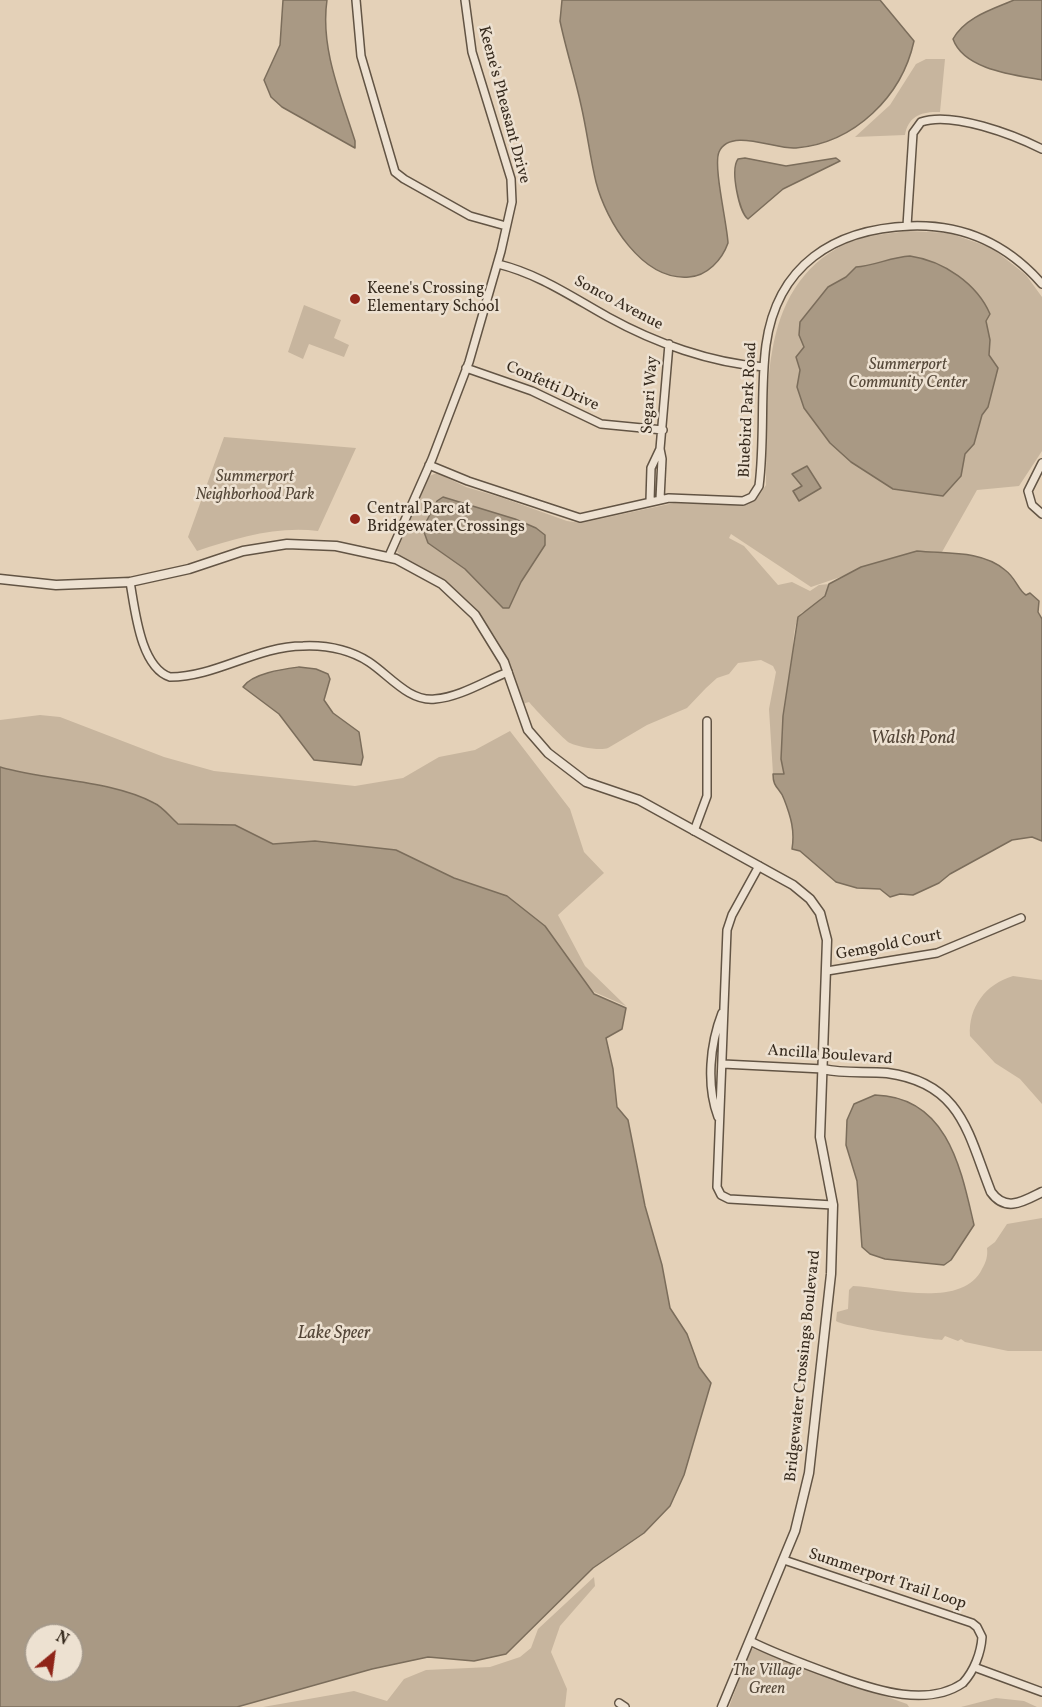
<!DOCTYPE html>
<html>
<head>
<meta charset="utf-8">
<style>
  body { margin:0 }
  #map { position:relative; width:1042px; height:1707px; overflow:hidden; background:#e4d1b8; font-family:Vollkorn,serif }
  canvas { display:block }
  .north { position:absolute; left:24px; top:1623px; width:60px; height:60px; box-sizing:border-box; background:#ede1d1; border:2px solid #a49889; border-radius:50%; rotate:29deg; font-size:16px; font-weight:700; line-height:24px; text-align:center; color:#372b1e }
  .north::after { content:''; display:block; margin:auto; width:21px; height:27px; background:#8f2418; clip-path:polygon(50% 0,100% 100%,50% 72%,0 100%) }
</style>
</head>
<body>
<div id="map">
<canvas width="1042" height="1707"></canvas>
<div class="north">N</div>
</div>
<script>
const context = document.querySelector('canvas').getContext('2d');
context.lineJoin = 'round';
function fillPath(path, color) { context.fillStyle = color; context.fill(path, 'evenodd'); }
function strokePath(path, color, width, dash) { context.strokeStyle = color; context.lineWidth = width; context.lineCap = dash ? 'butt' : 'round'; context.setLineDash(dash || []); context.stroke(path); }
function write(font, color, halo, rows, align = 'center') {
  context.font = font + ' Vollkorn,serif'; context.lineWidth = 5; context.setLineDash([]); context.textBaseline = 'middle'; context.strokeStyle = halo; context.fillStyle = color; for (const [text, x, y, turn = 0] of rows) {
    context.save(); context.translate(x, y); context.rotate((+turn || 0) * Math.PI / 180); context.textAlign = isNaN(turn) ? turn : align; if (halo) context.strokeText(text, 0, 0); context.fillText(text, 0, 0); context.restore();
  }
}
const green = new Path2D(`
  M926,59h19l-5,53c-18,-1 -32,4 -35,23l-50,2 35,-32 26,-41z
  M908,231l41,2 43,15 34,27 16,22v154l-23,35 -42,4 -35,62 -25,-1 -106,36 -80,-53 -2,4 15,8 34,39 14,-3 18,9 9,-6 10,-1 -4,12 -4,2 -6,8 -14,7c-10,14 -7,39 -9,55 -4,36 -14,70 -8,106h-11l-4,-65 7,-37 -3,-6 -12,-6 -23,3 -9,11 -12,4 -11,10 -19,20 -40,17 -39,23c-8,3 -29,-1 -38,-5 -4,-1 -37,-36 -41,-41l-7,2c-17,-76 -57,-111 -122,-148l-3,-5 32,-75 8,-3 29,14 37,11 64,23 14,2 93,-20 71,2 11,-5 10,-15c3,-85 -12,-196 79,-241 20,-9 42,-10 63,-13z
  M304,305l37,15 -7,18 15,7 -5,12 -35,-13 -6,15 -15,-7z
  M224,437l132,11 -38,83c-42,-5 -81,7 -121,20l-9,-14z
  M40,715l20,2 104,40 50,14 141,15 48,-8 36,-21 36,-7 35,-19 60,78 14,43 20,21 -46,42 27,51 41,40 -41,-18 -78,-92 -53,-18 -139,-37 -42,3 -38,-19 -57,-1 -22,-21 -156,-36v-47z
  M1013,976l29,4v124l-22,-25 -25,-16 -25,-27c-2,-29 16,-52 43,-60z
  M1042,1218v133h-34l-43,-9 -4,-3 -3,2 -13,-5 -3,4c-13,-1 -98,-13 -106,-19l1,-9 11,-3 1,-19 4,-4c36,2 110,23 129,-17 4,-7 6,-13 5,-21l8,-6 12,-18z
  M594,1577l1,9 -35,40 -9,26 16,37 -2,18h-302l91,-16 33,10 17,-22 22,-9 64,-3 30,-10 11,-9 7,-19z
  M751,1648l156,56 2,3h-180z
  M996,1698l28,3 13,6h-76z`);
const water = new Path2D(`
  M283,0h44c-7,48 14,96 28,141v7l-73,-41 -11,-10 -7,-17 16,-35z
  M562,0h318l34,41c-12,55 -59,102 -118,107 -20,2 -66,-21 -77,4 -6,14 8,71 9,91 -6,17 -21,33 -39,34 -47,4 -83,-56 -93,-95 -6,-25 -9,-51 -15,-77 -6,-28 -15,-55 -21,-84z
  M1014,0h28v80c-27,-5 -78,-10 -89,-41 12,-22 40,-30 61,-39z
  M745,158l41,8 50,-8 4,3 -57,28 -35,30c-9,-7 -18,-49 -10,-60z
  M910,256c34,5 67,28 80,58l-4,7 4,19 -1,15 9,13 -10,39 -6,8 -8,29 -9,10 -4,22 -18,20 -50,-7 -42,-27 -21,-19 -26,-35 -7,-21 3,-17 -4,-13 8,-10 -5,-12 1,-13 28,-35 18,-10 10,-10c18,-1 35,-10 54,-11z
  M807,466l14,22 -22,13 -6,-10 9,-5 -10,-12z
  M443,497l72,22 21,9 9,7v10l-24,37 -12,26h-6l-38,-39 -37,-26 -4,-11 1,-8 12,-23z
  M917,551c29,3 64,-1 88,19 11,8 13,20 21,25l4,-2 9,8 -1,11 4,7v222l-10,-4 -20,3 -62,34 -11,9 -26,12 -13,-1 -10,3 -10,-8 -23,-1 -21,-6 -36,-31 -8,-2c3,-18 -1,-32 -8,-50 -4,-12 -11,-10 -11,-25h11l-3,-15 2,-43 15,-99 27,-21 4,-12 32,-17z
  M299,667l17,2 12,5 2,5 -6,21 9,13 26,19 4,25 -2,8 -47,-5 -35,-46 -36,-27c9,-14 41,-18 56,-20z
  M0,767c48,14 111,13 154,36 9,4 16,14 24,21l57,1 38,19 42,-3 81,9 58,28 53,18 38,30 49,68 32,14 -4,21 -16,9 7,31 4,38 11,13 17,86 17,59 8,43 17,26 12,33 12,16 -27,92 -14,31 -26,27 -51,35 -87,86 -32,7 -46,-4 -56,12 -135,38h-237zM36,1635h36v36h-36z
  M875,1095c73,2 86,74 99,130l-23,35 -7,5 -59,-6 -15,-5 -8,-7 -5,-66 -11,-36 1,-25 7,-16z`);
const minor = new Path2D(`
  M356,0l5,56 34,116 9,7 66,37 36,10
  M907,226l6,-93 8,-11c31,-11 93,13 121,27
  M498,264c41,10 74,33 110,53 47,26 103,46 156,50
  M466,368l66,23 69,33 62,6
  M1042,463l-14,28 4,14 10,9
  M429,465l39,16 112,37 89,-20 74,3 9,-4 7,-11c6,-47 1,-95 7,-141 11,-80 68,-116 144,-119 53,-2 97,18 132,58
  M660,499l2,-40 -2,-10 9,-105
  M650,501l1,-33 9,-19
  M389,556l43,-97 37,-97 32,-111 11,-49 -1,-23 -39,-127 -7,-52
  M130,582c5,27 10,85 40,95 46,0 87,-31 133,-31 23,-1 47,4 66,16 20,13 40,40 66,37 25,-2 50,-18 73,-27
  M694,831l13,-35v-75
  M759,866l-27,49 -5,15 -10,257 4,8 8,4 104,6
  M827,971l110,-18 84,-35
  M723,1064l100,5
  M718,1117c-12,-32 -8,-73 4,-104
  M750,1641c28,14 59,25 89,36 39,14 89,30 124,6 11,-12 18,-30 19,-46l-5,-10 -5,-4 -188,-63
  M974,1667l68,25
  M619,1703l6,4`);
const tertiary = new Path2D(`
  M0,579l56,6 74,-3 59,-13 54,-18 44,-7 49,2 60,13 46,25 33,31 29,47 24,68 20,23 38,29 53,18 154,85 17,14 10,14 7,27 -7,197 13,68 -2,69 -22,199 -14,58 -73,176
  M823,1069c21,5 43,2 64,4 75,10 81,61 104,119 15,21 33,9 51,0`);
const markers = [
  [355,299,6,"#8f2418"],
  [355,519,6,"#8f2418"]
];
const streetNames = [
  ["Keene's Pheasant Drive",503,105,75],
  ["Sonco Avenue",618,304,28],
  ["Confetti Drive",552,387,24],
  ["Segari Way",651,395,-86],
  ["Bluebird Park Road",749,410,-87],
  ["Gemgold Court",889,946,-11],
  ["Ancilla Boulevard",830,1056,4],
  ["Bridgewater Crossings Boulevard",804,1366,-84],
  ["Summerport Trail Loop",887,1580,18]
];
const poiNames = [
  ["Keene's Crossing",367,290],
  ["Elementary School",367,308],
  ["Central Parc at",367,510],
  ["Bridgewater Crossings",367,528]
];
const parkNames = [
  ["Summerport",908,366],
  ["Community Center",908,384],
  ["Summerport",255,478],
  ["Neighborhood Park",255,496],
  ["The Village",767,1672],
  ["Green",767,1690]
];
const waterNames = [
  ["Walsh Pond",913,740],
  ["Lake Speer",334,1335]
];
fillPath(green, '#c7b59e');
fillPath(water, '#a99984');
strokePath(water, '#7b6d5b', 1.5);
strokePath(minor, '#625444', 10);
strokePath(tertiary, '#625444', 11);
strokePath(minor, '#ede1d1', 7);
strokePath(tertiary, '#ede1d1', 8);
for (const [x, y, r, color] of markers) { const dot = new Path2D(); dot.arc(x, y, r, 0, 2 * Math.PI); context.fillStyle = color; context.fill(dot); strokePath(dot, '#ede1d1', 2); }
write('16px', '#372b1e', '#ede1d1', streetNames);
write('16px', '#372b1e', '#ede1d1', poiNames, 'left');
write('italic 16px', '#544738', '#ede1d1', parkNames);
write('italic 18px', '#544638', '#ede1d1', waterNames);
</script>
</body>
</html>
